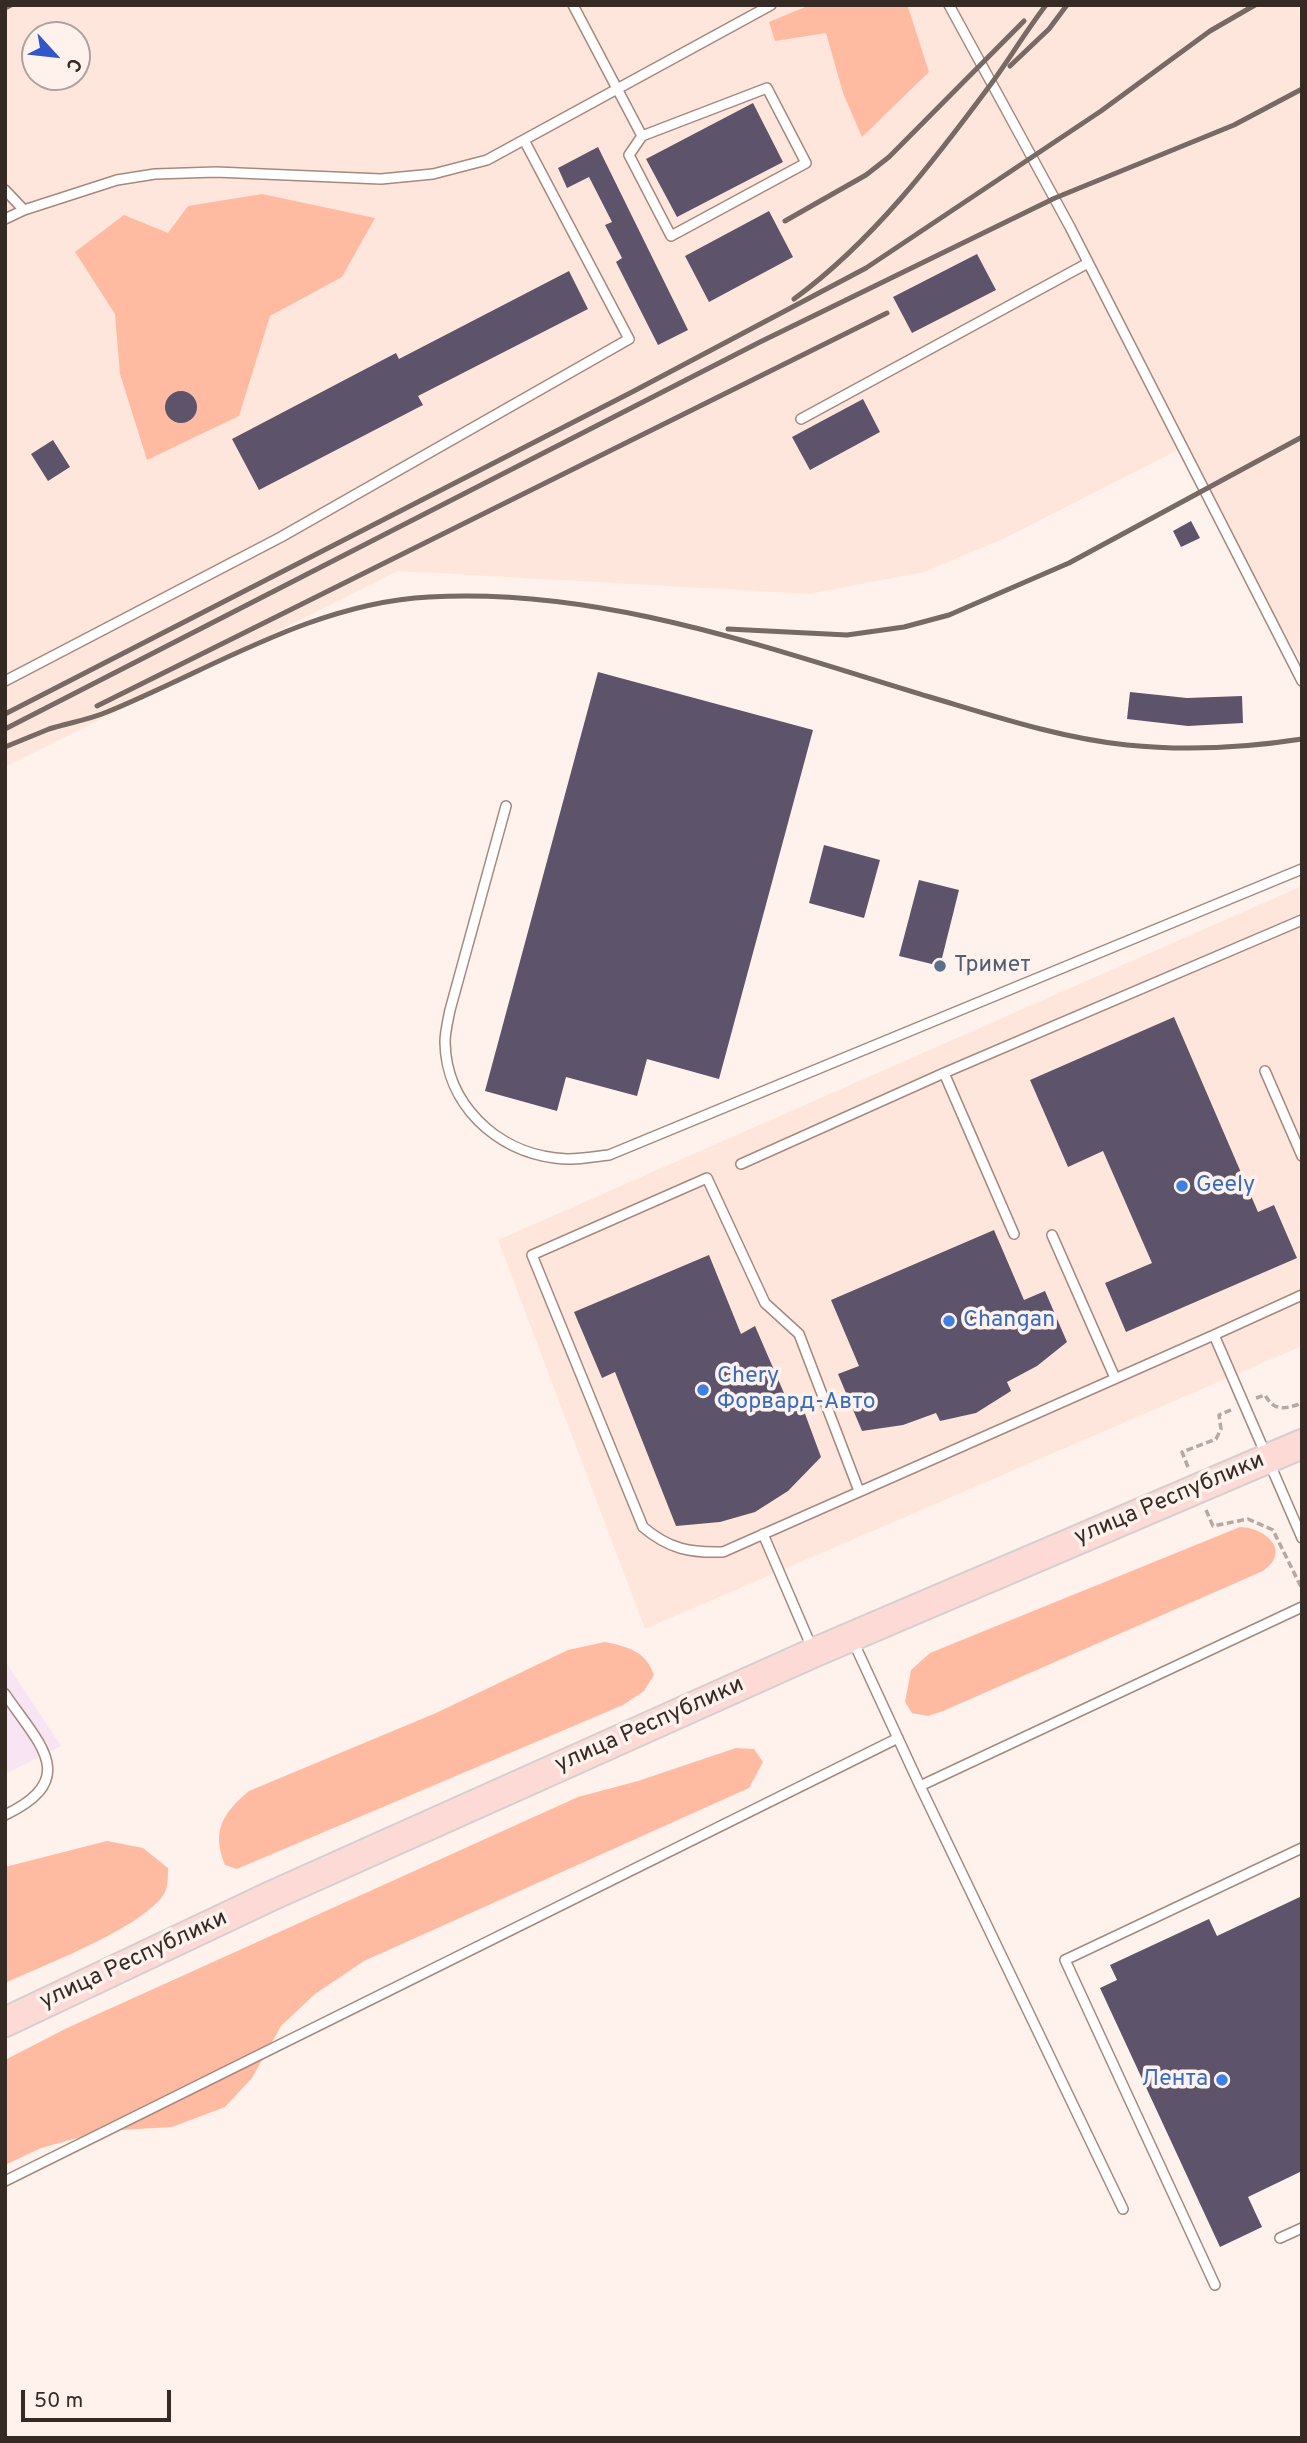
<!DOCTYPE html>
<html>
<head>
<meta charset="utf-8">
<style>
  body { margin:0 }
  #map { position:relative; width:1307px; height:2443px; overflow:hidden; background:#fff1ec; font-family:Overpass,sans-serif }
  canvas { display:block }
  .frame { position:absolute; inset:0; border:7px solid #362a25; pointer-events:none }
  .north { position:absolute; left:21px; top:21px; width:70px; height:70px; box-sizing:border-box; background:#fff1ec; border:2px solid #afa19c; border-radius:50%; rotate:117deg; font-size:19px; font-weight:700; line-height:28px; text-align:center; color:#362a25 }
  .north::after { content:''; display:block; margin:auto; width:24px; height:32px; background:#3257c8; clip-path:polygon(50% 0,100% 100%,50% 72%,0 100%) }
  .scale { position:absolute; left:21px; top:2390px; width:150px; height:32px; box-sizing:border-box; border:4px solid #362a25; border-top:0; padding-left:9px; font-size:21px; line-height:24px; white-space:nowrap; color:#362a25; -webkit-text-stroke:5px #fff1ec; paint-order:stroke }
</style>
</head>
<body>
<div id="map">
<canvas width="1307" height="2443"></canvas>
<div class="frame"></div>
<div class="north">С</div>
<div class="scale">50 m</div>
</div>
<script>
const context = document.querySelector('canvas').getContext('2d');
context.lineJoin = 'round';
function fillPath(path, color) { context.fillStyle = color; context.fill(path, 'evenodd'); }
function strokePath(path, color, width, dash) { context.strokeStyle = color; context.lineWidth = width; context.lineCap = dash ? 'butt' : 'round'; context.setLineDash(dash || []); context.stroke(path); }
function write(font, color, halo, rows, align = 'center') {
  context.font = font + ' Overpass,sans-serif'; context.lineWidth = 7; context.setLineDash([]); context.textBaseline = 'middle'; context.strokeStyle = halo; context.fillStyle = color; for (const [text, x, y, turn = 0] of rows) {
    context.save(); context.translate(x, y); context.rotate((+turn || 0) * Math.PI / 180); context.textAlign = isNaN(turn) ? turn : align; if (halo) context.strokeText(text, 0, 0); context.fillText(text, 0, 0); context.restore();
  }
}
const built = new Path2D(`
  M5,5h1297v658l-122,-214 -175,89 -81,34 -115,22 -411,-23 -393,196zM35,35h42v42h-42z
  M1302,886v460l-657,283 -147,-389z`);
const industrial = new Path2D(`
  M5,1661l56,85 -56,28z`);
const green = new Path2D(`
  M810,5l98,2 21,65 -67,65 -19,-44 -17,-60 -51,8 -6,-19z
  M262,194l113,24 -33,59 -72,39 -31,100 -92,44 -27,-86 -5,-60 -40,-62 49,-37 44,18 20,-27z
  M1240,1527c26,1 52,24 23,44l-320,140 -15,5 -16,-3 -7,-11 6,-32 19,-17z
  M605,1642c23,5 41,9 49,33l-10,16 -21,14 -386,164 -12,-4c-14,-34 -2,-52 24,-74l187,-78 132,-63z
  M736,1748l18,1 9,13 -14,26 -385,173 -49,33 -34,32 -29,52 -27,29 -53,20 -69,4 -62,17 -36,17v-105l62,-32 511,-231 60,-16z
  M107,1841l36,7 25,20c0,8 0,20 -4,26 -22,34 -120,71 -159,89v-116z`);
const building = new Path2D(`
  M753,103l30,59 -106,55 -31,-58z
  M598,147l90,183 -30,15 -42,-83 6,-4 -17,-33 7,-3 -23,-45 -22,11 -9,-20z
  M769,211l24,46 -84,45 -24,-46z
  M977,254l19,36 -84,43 -19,-36z
  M569,271l19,38 -170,87 5,9 -164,85 -27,-51 164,-86 3,6z
  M165 407a16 16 0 1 1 32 0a16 16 0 1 1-32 0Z
  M863,399l17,33 -70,38 -18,-33z
  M53,440l17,27 -22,14 -17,-27z
  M1191,521l9,17 -19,9 -8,-16z
  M598,672l215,58 -94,349 -72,-20 -10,37 -71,-19 -9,34 -72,-20z
  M1130,692l57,6 55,-2 1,27 -55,3 -61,-7z
  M824,845l56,15 -16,58 -55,-15z
  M919,880l40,10 -19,76 -41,-10z
  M1174,1017l84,195 16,-7 23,53 -171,74 -21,-49 47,-20 -49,-112 -35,16 -38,-87z
  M994,1230l30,70 21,-9 22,51 -30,24 -30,16 4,9 -35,22 -36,8 -4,-8 -33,12 -41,6 -24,-57 21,-8 -28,-66z
  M709,1255l32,79 14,-8 35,81 11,-4 20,54 -33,34 -33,21 -35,10 -44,4 -61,-154 -13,6 -28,-66z
  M1302,1896v275l-54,26 14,30 -42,20 -120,-259 17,-8 -7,-15 99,-46 8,17z`);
const path = new Path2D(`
  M1256,1398l9,-3c9,17 21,14 37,8
  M1188,1467l-6,-15 34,-13 5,-10 -2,-14 14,-6
  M1206,1510l7,16 35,-7 25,11 29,59`);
const service = new Path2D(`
  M573,5l69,131
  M949,5l121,222 232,454
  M767,88l39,75 -135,73 -42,-81 13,-19z
  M5,190l19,20 93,-30 38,-6 61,-2 165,7 52,-5 54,-14 284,-155
  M5,219l19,-9
  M801,419l287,-156
  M5,681l276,-144 348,-198 -105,-199
  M506,806l-56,204c-2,10 -5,22 -5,32 1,62 51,109 110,116 18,3 36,-1 54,-3l693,-286
  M1265,1071l37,85
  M944,1073l70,161
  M741,1164l203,-91 358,-153
  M1052,1235l63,143
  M1302,1295l-88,40 88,203
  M859,1491l-60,-157 -34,-31 -58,-125 -175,77 111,272c26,22 47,26 80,25l491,-217
  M763,1534l49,114
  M853,1641l67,145 203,423
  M5,1694c34,50 76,85 0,121
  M920,1786l382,-179
  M5,2181l893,-443
  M1280,2238l22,-10
  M1215,2285l-150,-325 237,-112`);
const primary = new Path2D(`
  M5,2022l266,-126 542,-243 489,-209`);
const rail = new Path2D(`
  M5,8l6,-3
  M1010,66l39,-37 18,-24
  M785,221l81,-46 23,-18 135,-136
  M794,299c78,-57 140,-138 197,-215 19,-26 35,-53 55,-79
  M728,629l119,6 57,-8 45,-12 120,-52 233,-126
  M97,706l790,-393
  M5,714l629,-323 232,-123 235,-157 109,-80 45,-26
  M5,729l755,-387 295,-144 179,-73 68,-36
  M5,747c15,-6 29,-12 44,-18 19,-6 39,-9 58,-17 105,-43 206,-109 322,-115 173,-10 338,51 501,100 64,19 130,41 197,48 58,6 117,3 175,-6`);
const markers = [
  [940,966,7,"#5c6f8a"],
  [1182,1186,7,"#3f7fe0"],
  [949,1321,7,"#3f7fe0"],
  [703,1390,7,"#3f7fe0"],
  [1222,2080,7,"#3f7fe0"]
];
const serviceNames = [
  ["Тримет",954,966]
];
const shopNames = [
  ["Geely",1196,1186],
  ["Changan",963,1321],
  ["Chery",717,1377],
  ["Форвард-Авто",717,1403],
  ["Лента",1208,2080,"right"]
];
const streetNames = [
  ["улица Республики",1170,1500,-23],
  ["улица Республики",650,1726,-24],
  ["улица Республики",134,1961,-25]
];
fillPath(built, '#ffe6dd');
fillPath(industrial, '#f8e4f3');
fillPath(green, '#ffbba1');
fillPath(building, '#5d546c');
strokePath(service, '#a6887d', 12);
strokePath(primary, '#d3d0cf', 32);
strokePath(path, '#b6a8a3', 3.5, [7, 3.5]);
strokePath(service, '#fff', 9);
strokePath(primary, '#fedad7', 28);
strokePath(rail, '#776a65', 5);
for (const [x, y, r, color] of markers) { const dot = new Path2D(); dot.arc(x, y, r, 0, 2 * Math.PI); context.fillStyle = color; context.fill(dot); strokePath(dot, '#fff1ec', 2.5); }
write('23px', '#4e5e75', '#fff1ec', serviceNames, 'left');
write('23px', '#366cbe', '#fff1ec', shopNames, 'left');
write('23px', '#362a25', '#fff1ec', streetNames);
</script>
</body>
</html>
